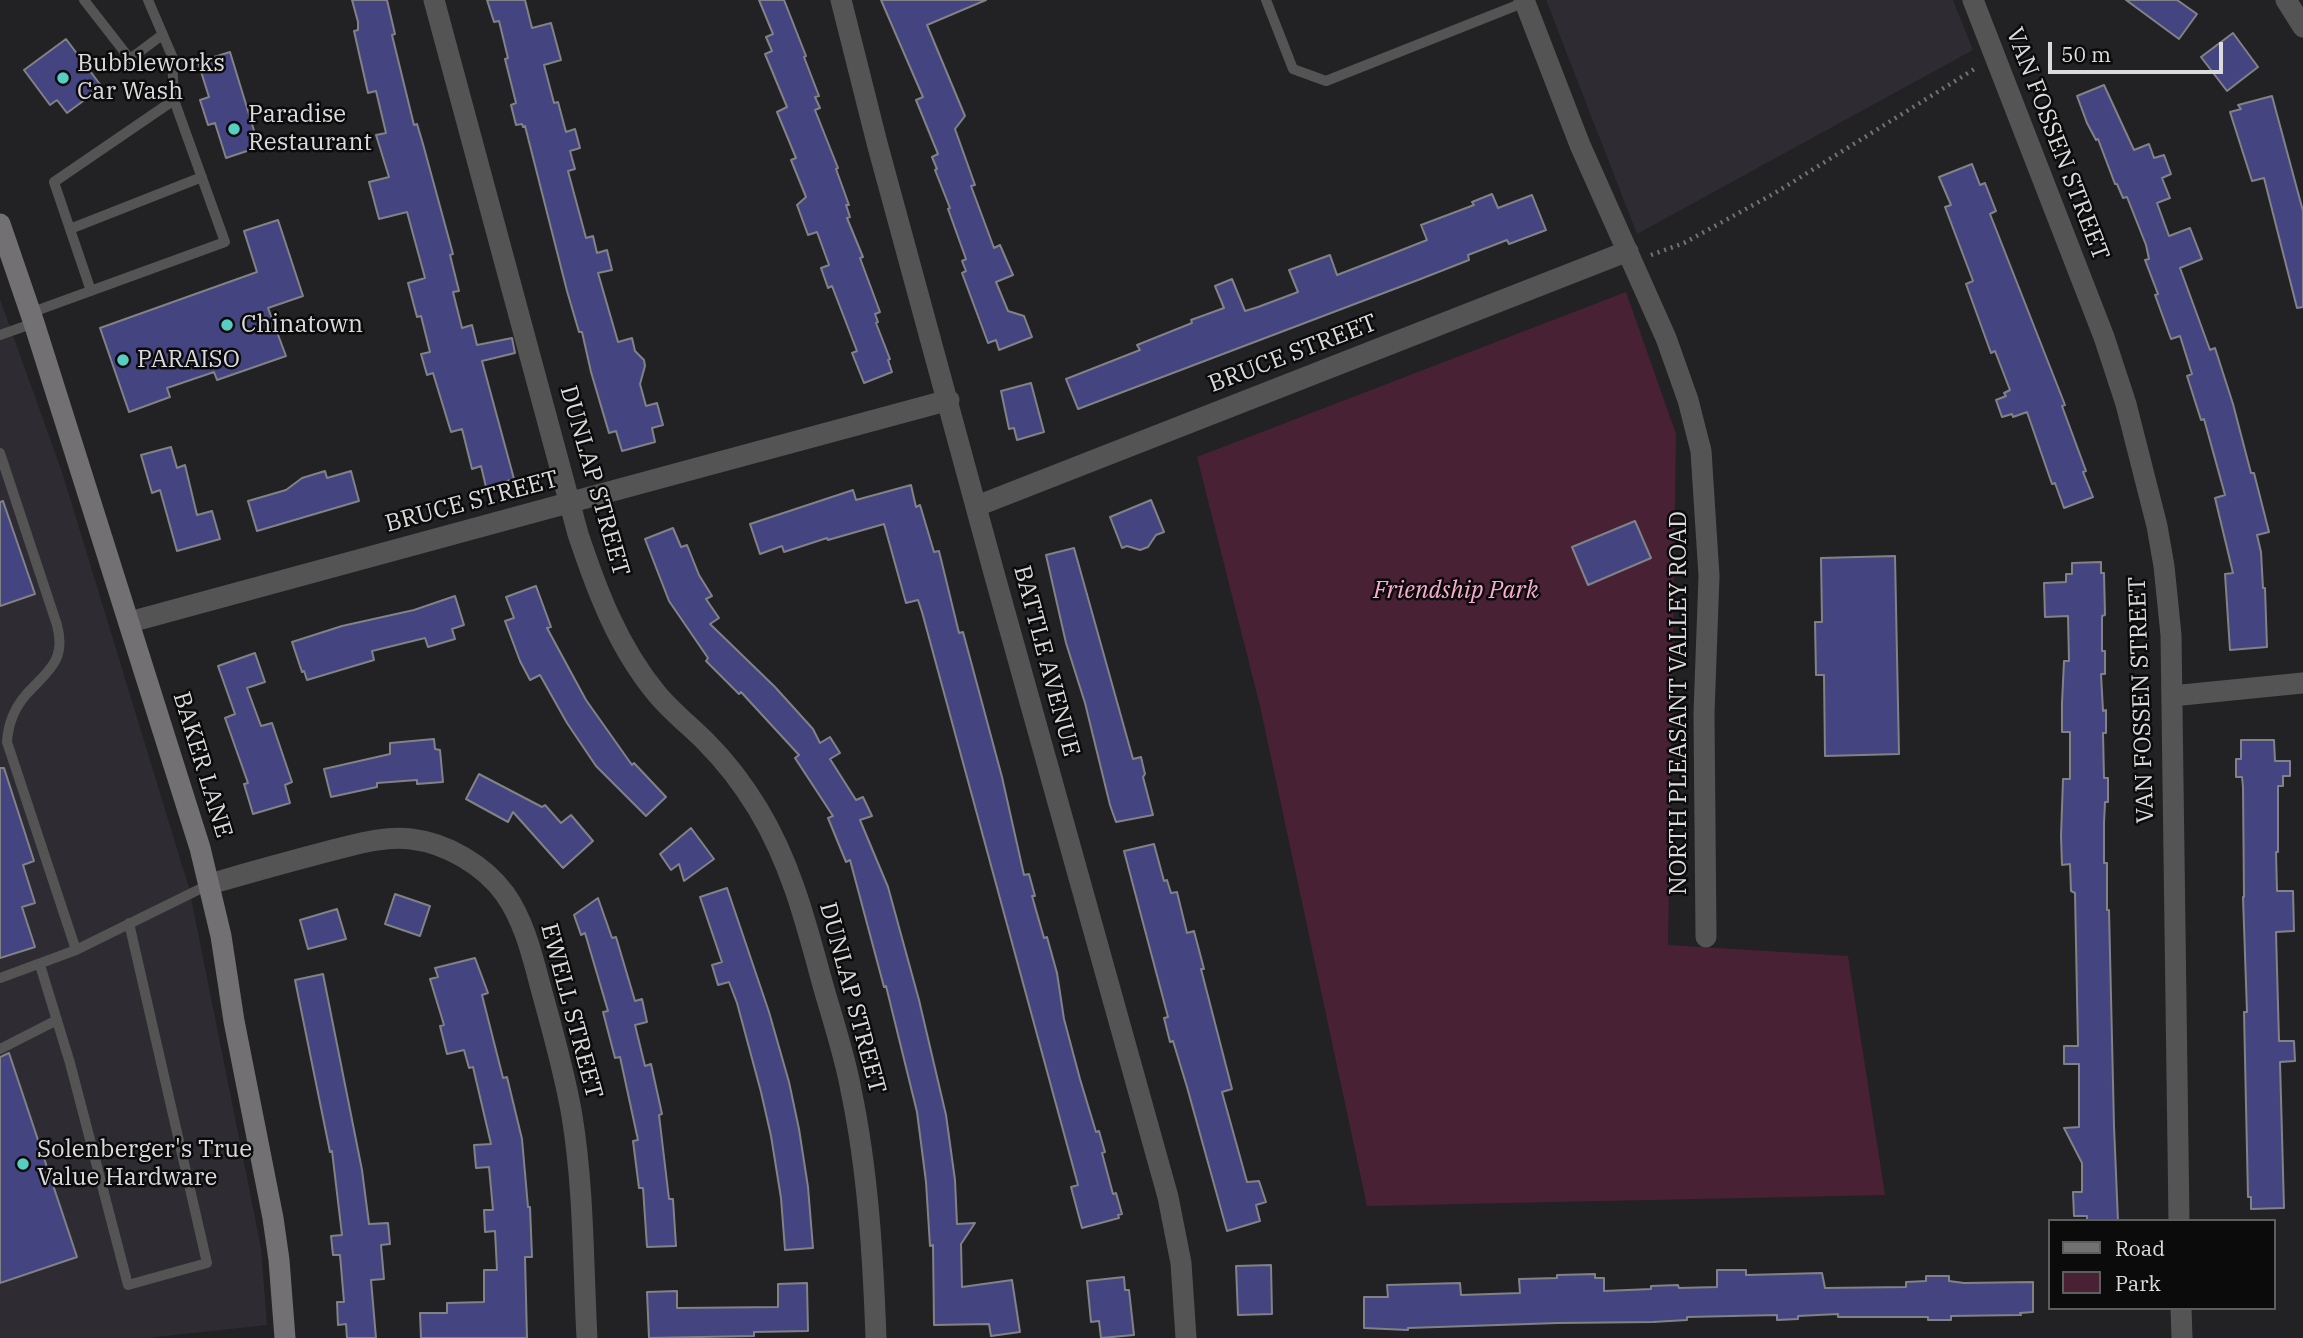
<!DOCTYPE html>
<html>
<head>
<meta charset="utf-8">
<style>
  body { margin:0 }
  #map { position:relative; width:2303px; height:1338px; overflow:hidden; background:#222124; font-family:"IBM Plex Serif",serif }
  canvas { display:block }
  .legend { position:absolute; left:2048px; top:1219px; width:228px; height:91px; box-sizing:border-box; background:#0c0b0c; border:2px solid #5f5e5f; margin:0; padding:9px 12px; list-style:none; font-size:21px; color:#dbdadc }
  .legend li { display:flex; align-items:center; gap:14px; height:35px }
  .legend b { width:35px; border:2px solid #5f5e5f }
  .scale { position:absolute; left:2048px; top:42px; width:175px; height:32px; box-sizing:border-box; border:4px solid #dbdadc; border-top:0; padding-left:9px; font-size:21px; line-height:24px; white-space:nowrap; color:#dbdadc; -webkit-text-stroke:5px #0c0b0c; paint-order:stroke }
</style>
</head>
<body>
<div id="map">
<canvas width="2303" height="1338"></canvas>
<ul class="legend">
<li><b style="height:9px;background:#727072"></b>Road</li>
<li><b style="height:19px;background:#492134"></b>Park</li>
</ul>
<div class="scale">50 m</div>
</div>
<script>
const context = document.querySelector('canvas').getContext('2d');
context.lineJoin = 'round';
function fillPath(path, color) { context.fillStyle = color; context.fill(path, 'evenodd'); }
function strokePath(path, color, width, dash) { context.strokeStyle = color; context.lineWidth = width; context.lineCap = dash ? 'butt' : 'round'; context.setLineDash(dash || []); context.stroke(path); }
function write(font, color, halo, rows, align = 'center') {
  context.font = font + ' "IBM Plex Serif",serif'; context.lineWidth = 5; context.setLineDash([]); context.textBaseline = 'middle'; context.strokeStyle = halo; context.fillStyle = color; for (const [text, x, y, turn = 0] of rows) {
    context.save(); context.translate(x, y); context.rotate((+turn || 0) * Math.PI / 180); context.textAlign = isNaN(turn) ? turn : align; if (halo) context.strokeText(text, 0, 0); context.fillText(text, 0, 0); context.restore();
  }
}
const built = new Path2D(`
  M1546,0h407l20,50 -336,184z
  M0,299l62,173 127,416 72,360 6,77 -120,13h-147z`);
const green = new Path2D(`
  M1626,292l50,142 -8,511 180,11 37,239 -518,11 -107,-500 -63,-249z`);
const building = new Path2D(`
  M352,0h35l8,34 -3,1 22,90 3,-1 6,20 30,110 -3,1 9,36 -6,1 9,36 10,-3 5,20 35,-7 3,15 -33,8 32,118 -28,8 -5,-21 -9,3 -10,-40 -11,3 -18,-59 -6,2 -6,-21 9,-2 -9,-36 -4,1 -9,-34 17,-5 -18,-66 -28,7 -10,-37 20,-5 -13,-42 10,-2 -10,-42 -8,2 -14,-62 4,-1v-8z
  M487,0h38l7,28 19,-5 10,37 -17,5 10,38 4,-1 8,30 9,-3 5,19 -10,3 5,18 -7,2 18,67 7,-2 4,17 10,-3 5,20 -14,3 20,69 14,-4 3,13 9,9 1,6 -5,18 6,22 11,-3 6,22 -11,3 3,14 -33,9 -6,-20 -7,2 -18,-61 -9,-40h-3l-12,-41 -42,-165 -2,1 -1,-3 -6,1 -5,-20 5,-2 -11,-44 3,-1 -9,-37 -5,1z
  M759,0h25l22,56 -2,1 15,39 -4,1 5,11 -5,2 23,58 -2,1 13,36h-3l4,12 -3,1 16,39 -3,1 20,54 -5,2 3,8 -2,1 14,36 -2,1 4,12 -28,11 -12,-30 5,-2 -25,-65 -4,2 -7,-20 8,-3 -12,-33 -9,3 -11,-30 9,-8 -15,-37 5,-2 -19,-46 10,-5 -22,-53 7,-3 -6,-14 7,-3z
  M881,0h105l-59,25 38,91 -10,13 20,56 -4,1 23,62 6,-3 13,30 -17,7 12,29 16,5 8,21 -33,13 -3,-10 -8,3 -26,-70 4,-2 -4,-10 4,-2 -18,-50 2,-1 -15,-38 2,-1 -5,-12 6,-3 -22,-54 7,-3z
  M2126,0h51l20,14 -18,25z
  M2233,33l25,34 -31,24 -26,-34z
  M66,39l36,48 -35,26 -10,-13 -7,5 -26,-35z
  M230,52l29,95 -33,11 -11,-35 -7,2 -8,-25 9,-3 -11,-35z
  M2104,85l30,65 15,-6 5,14 10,-3 7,19 -9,4 8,20 -13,5 12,33 21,-8 12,31 -22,9 30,82 5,-2 18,56 18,69h3l15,59 -12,3 4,17 2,36h2l2,59 -37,3 -5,-76 8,-1 -18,-75 10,-3 -21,-76 -3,1 -14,-44 5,-2 -12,-38 -9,3 -16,-44 3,-1 -13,-34 4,-1 -3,-14 -19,-48 -4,1 -6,-14h-2l-17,-45 -2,1 -9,-17 -10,-27z
  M2272,96l31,115v96l-6,1 -33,-130 -12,3 -22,-69 11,-3 -3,-4z
  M1972,164l8,21 5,-2 11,28 -6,3 75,191 -3,1 24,65 -3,1 10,25 -29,11 -9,-25 -3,1 -25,-72 -14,5 -1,-3 -10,3 -6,-17 10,-4 -2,-3 6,-3 -15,-39 -4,2 -25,-69 7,-3 -28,-74 6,-2 -12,-28z
  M1492,194l6,14 34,-13 14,35 -37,14 -2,-4 -39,15 1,5 -51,20 -340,129 -12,-30 74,-29 -3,-5 55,-22 -1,-3 33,-12 -9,-22 17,-7 13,32 13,-4 40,-15 -9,-22 41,-15 7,20 52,-20 38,-15 -6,-15 53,-20 -2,-3z
  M278,220l25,76 -35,12 18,48 -69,24 -3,-8 -47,16 3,9 -41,15 -29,-84 157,-56 -13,-41z
  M1031,383l13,49 -27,8 -3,-12 -5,1 -8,-38z
  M171,447l6,21 8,-3 12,50 15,-4 8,28 -43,12 -17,-61 -8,3 -11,-38z
  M325,471l2,7 24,-7 8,30 -102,30 -9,-30 38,-11 16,-12z
  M911,485l5,22 4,-2 14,47 5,-1 20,82 4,-1 39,145 22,98 5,-1 6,22h-3l12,42 3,-1 10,36 7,46 16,60 16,53 3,-1 6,21 -3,1 11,41 3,-1 6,21 -4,1 1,3 -37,10 -11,-41 7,-2 -156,-573 -4,-12 -12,3 -22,-79 -56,16 -1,-2 -43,14 -2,-6 -22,8 -10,-30 103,-34 3,10z
  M1151,500l13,32 -8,3 -8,12 -8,3 -13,-4 -5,2 -12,-31z
  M3,501l32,93 -35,12v-104z
  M1635,521l16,37 -63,27 -16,-38z
  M673,528l8,19 6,-2 12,30 13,21 -6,3 13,19 -9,6 65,63 38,42 7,14 10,-6 10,16 -10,6 26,41 7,-3 9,19 -12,4 28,67 31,113 27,115 9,65 2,44 18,-1 -14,21 1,43 50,-7 8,52 -29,4 -2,-12 -55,1 -1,-80 -3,1 -4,-64 -9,-70 -31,-126 -2,1 -34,-127 -4,2 -18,-44 5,-2 -38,-58 4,-3 -58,-63 -2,2 -33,-33 2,-3 -39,-57 -24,-62z
  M1074,548l59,211 8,-2 4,17 -2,3 10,38 -37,7 -6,-17 -25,-102 -19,-60 -20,-88z
  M1895,556l4,198 -74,2 -1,-81h-8l-1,-53h7l-1,-64z
  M2101,562v11h3l1,42 -3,1v35h3v23h-4l2,37 3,-1v23h-3l1,45h4v24h-3l-1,21v40h3v47h2l5,216 4,95h-31v-5h-13l-1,-24h9v-29l-18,-35 15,-1v-63h-15v-18h14l-3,-153 -4,-2 -1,-27 -8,1 -1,-29 2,-57h7v-47h-8v-29l2,-42h5l-1,-45 -23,1 -1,-34 22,-1v-8h6v-11z
  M536,586l15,41 -4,1 39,72 46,65 2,-2 32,34 -20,19 -50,-50 -29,-43 -27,-48 -10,5 -10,-19 -15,-40 9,-3 -8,-21z
  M455,596l9,29 -12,4 3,10 -27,8 -3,-9 -53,13 2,9 -67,20 -3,-9 -2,1 -10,-30 50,-16 72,-16z
  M255,653l10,29 -18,6 14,38 11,-3 20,59 -7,3 5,18 -37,11 -9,-30 4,-1 -23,-65 10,-4 -17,-48z
  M434,739l1,10 5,1 3,32 -26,2v-4l-40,3v4l-46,10 -7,-28 66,-15v-11z
  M2241,740h33l1,21h15v15h-7v10h-5v66h-2l1,39h16l1,40 -18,1 3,109h15l1,20 -15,1 4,146 -33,1v-12h-3l-4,-185h3l-4,-115h1l-1,-110 -1,-10h-6v-18h5z
  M0,768h4l30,93 -11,4 12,38 -13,4 13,40 -35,11z
  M479,774l63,33 3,-2 16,18 10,-8 22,26 -30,27 -50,-56 -5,10 -42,-23z
  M691,828l23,31 -30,22 -5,-17 -8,6 -11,-16z
  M1154,844l10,37 3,-1 4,13 6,-1 10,41 7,-2 10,38h-3l31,120 -10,3 25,90 12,-1 7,21 -10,3 4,16 -33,10 -40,-144 -14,-46 -3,1 -6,-24 4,-1 -44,-166z
  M727,888l42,124 20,70 10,47 9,58 5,61 -28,2 -4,-52 -10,-62 -10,-44 -24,-89 -8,-21 -11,3 -6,-20 10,-3 -22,-65z
  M395,894l35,12 -10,30 -35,-12z
  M598,898l14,40 4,-1 19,64 7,-2 5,23 -12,3 10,41 6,-2 11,50 -3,1 10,84h4l3,47 -29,1 -4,-59h-4l-6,-47 5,-1 -18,-83 -5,1 -12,-46 5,-1 -23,-78 -4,2 -7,-20z
  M337,909l9,30 -38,10 -8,-29z
  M475,958l13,35 -6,2 21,83 4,-1 15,62 6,68h2l2,50h-7l2,81h-106l-1,-25h27v-10l37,-1v-32h13l-2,-39 -10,1 -1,-22h9l-4,-43 -13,1 -2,-23 17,-1 -18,-77 -4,1 -5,-18 -17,4 -7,-28 4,-1 -14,-46 8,-2 -3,-9z
  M323,974l39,196 7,54 19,-1 2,21 -9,1 3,34 -13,1 5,58h-29l-1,-14 -8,1 -1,-23h7l-4,-47h-7l-2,-19 11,-1 -10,-84 -2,1 -35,-172z
  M9,1053l68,204 -77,26v-226z
  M1271,1265l1,49 -34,1 -2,-49z
  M1717,1270h29v5l76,-2 3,15 81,-1v-5l20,-1v-5h23v5l15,2 69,-1v30l-13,1 1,2 -70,1v4h-23v-3h-90v-3l-40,2v3l-21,1v-5l-90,2v3l-34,2 -95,1 -150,5v2l-44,-2v-31h24l-1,-12 73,-2 1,12 59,-2 -1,-14 38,-1v-3l38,-1v4h9v13l47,-2v-3l27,-1 1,3 38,-1z
  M1124,1277l1,13h4l5,45 -33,3 -2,-17 -8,1 -4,-41z
  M807,1283l1,48 -54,1v4l-105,2 -2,-46 30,-1v17l101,-1v-23z`);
const path = new Path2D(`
  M1651,255l33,-12 91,-50 201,-125`);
const lane = new Path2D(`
  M84,0l46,59 32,-24
  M148,0l24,56 2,44
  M1266,0l27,69 33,12 199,-79
  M70,229l132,-52
  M30,313l195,-71 -51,-142 -120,82 37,109
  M0,335l34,-12
  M0,453l57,172c10,37 -11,47 -32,71 -11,13 -17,29 -18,46l69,208
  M40,965l30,98 58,222 79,-22 -78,-340
  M0,978l76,-28 134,-66
  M0,1049l57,-29`);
const street = new Path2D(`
  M434,0l144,534c19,57 40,113 79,160 15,18 33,32 49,48 20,20 38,44 52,67 32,53 47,110 63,169 10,37 23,74 30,112 17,81 22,166 25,248
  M841,0l36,143 117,430 174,624 13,66 5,75
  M1524,0l56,145 86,193 22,62 13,51 8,125 -5,137 2,224
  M1973,0l131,337 22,67 31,122 7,40 7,69 8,586
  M2286,0l17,27
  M977,506l651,-255
  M130,622c273,-76 546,-147 819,-222
  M2172,696l131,-13
  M210,884c41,-12 81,-23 123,-34 25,-6 51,-14 78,-11 35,4 73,26 94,55 20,28 28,65 37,98 11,41 23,82 30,124 12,73 11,148 15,222
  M2181,1308l1,30`);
const secondary = new Path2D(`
  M0,224l34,99 166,525 21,88 13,85 39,197 6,42 6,78`);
const markers = [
  [63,78,7,"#57cec1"],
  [234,129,7,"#57cec1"],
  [227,325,7,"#57cec1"],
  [123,360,7,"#57cec1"],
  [23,1164,7,"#57cec1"]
];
const poiNames = [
  ["Bubbleworks",77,64],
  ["Car Wash",77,92],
  ["Paradise",248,115],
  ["Restaurant",248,143],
  ["Chinatown",241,325],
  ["PARAISO",137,360],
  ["Solenberger's True",37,1150],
  ["Value Hardware",37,1178]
];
const streetNames = [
  ["VAN FOSSEN STREET",2057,144,69],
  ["BRUCE STREET",1293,354,-21],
  ["DUNLAP STREET",594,481,74],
  ["BRUCE STREET",472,502,-15],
  ["BATTLE AVENUE",1046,661,75],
  ["VAN FOSSEN STREET",2142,700,-92],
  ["NORTH PLEASANT VALLEY ROAD",1679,703,-90],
  ["BAKER LANE",202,765,73],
  ["DUNLAP STREET",852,998,75],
  ["EWELL STREET",571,1011,75]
];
const parkNames = [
  ["Friendship Park",1456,591]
];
fillPath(built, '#2e2b32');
fillPath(green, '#492134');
fillPath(building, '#444580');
strokePath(building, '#818286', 2);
strokePath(path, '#737274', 4.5, [2, 5]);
strokePath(lane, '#555455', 10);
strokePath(street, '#555455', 21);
strokePath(secondary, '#727072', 21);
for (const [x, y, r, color] of markers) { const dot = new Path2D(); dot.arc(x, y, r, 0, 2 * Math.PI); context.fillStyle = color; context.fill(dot); strokePath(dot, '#0c0b0c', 2.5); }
write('24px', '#dbdadc', '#0c0b0c', poiNames, 'left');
write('24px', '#dbdadc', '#0c0b0c', streetNames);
write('italic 24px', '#fbaccf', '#0c0b0c', parkNames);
</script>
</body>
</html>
